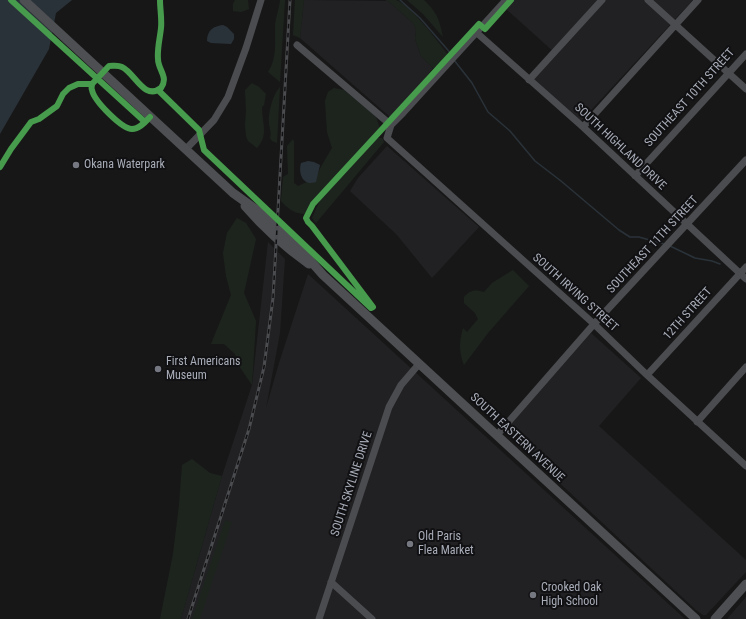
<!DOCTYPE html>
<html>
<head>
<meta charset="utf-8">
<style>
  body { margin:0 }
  canvas { display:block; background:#171717 }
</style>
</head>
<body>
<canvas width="746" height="619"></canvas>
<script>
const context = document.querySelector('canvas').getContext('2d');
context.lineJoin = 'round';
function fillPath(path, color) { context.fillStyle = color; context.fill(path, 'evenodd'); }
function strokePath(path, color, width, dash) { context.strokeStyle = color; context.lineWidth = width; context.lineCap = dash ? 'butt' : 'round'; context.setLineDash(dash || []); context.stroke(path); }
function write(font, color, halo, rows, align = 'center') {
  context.font = font + ' "Roboto Condensed",sans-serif'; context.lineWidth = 4; context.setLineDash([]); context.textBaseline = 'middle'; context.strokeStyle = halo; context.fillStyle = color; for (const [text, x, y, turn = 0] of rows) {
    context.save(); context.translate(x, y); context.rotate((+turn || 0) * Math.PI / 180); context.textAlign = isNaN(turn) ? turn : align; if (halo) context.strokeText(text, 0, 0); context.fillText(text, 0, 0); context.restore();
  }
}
const built = new Path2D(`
  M304,0l84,1 25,22 3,6 -1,10 6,17 12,12 -15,19 -28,30 -90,-79z
  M512,0h181l-113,122 -48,-43 23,-26 -50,-45z
  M387,146l92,81 -47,51 -35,-43 -47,-44 8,-13z
  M268,242l17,17 -5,74 -14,75 13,-45 29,-89 377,345h-504l41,-143 30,-91z
  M591,333l50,45 -42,48 147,134v12l-40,43h-3l-7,-5 -189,-176 -1,-2 3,-7z
  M746,597v22h-19z`);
const green = new Path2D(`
  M235,0h13l1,9 -8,3 -8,-1v-7z
  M280,0h5l-5,82 -12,-10c9,-13 7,-29 7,-44 0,-9 4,-18 5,-28z
  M295,0h9l-4,38 -7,-3z
  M384,0c3,0 9,0 12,0 14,4 43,43 53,56l-6,7 -10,5 -12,-12 -6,-17 1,-10 -3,-6 -25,-22z
  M407,0h17c13,13 15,18 19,37l-20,-23z
  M252,83l7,4 7,7 -2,11 -2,2c0,17 7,28 -5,41l-9,-7 -2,-5 -1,-11 1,-14 -1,-21z
  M280,87l-3,56 -5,-2 -2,-3c2,-6 -1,-10 -1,-15 -1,-10 4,-29 11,-36z
  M334,88l10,2 28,23 4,4 4,11 -55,60 -18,24 -3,2c-10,-1 -16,-5 -23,-13l2,-24 5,-3 -1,-28 6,-7 1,3v41l4,3 9,-4 6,1 9,-18 10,-17 -5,-16 -2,-31 3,-9z
  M376,138h6l2,4 -68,81 -4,-5 8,-18z
  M237,218l9,5 10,16 -12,54 12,28 -4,64 -13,-19 -4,-12 -11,-10h-13l20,-49 -5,-19 -3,-23 4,-20z
  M513,270l16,16 -41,47 -24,32c-5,-13 -5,-23 -1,-37l4,4 11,-13 -3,-6 -11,-10v-6c6,-7 11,-8 20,-5l8,-9z
  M192,459l18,14 12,3 -41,143h-21l13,-65 6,-49 3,-40z
  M225,520l7,2 -32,97h-8z`);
const water = new Path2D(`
  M0,0h72l-16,13 -7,36 -49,85z
  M223,25l4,2 7,7v5l-3,5 -20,-1 -4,-2c0,-11 7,-15 16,-16z
  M308,161l6,1 6,3 -4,17c-13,5 -18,-9 -15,-19z`);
const stream = new Path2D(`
  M400,0l20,18 33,38
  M454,60l18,23 16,29 22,19 25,30 26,20 58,49 11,7h9l25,7
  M670,246l25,12 17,3 8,3`);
const minor = new Path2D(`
  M506,0l-103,113 -12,12 -4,13 207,186 53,51 99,91
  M648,0l98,89
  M477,33l106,94 163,152
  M297,45l94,80
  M529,80l73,-80
  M583,127l115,-127
  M186,149l28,-29 14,-23 18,-49 15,-48
  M635,176l111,-122
  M647,375l99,-108
  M697,422l49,-55
  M497,435l97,-111 152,-164
  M331,582l41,37
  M319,619l70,-212 12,-22 18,-21`);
const major = new Path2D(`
  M24,0l209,193 35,25 24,22 31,35 373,344
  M245,206c19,22 40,41 64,58
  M715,619l31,-35`);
const rail = new Path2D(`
  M188,619l61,-190 15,-62 9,-69 17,-298`);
const cycleway = new Path2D(`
  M11,0l134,122
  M158,90l41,40 5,20 167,158 2,-1 -61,-81 -4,-4 -2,-4 7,-14 166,-180 6,5 26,-29
  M150,117c-4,4 -10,12 -18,12 -10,0 -38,-28 -40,-39 -1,-2 0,-4 0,-6l17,-18c5,0 9,-1 13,1 13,6 22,34 39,21 8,-11 -3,-18 -3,-29 -1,-10 2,-21 3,-31 1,-9 -1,-19 -1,-28
  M0,167l11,-18 20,-27 8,-3 18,-13 6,-12 6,-6 9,-4h14`);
const markers = [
  [76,165,4,"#757880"],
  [158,369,4,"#757880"],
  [410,544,4,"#757880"],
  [533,595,4,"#757880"]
];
const streetNames = [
  ["SOUTHEAST 10TH STREET",690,98,-48],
  ["SOUTH HIGHLAND DRIVE",620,147,43],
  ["SOUTHEAST 11TH STREET",653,245,-47],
  ["SOUTH IRVING STREET",575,293,42],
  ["12TH STREET",688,314,-48],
  ["SOUTH EASTERN AVENUE",517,438,43],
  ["SOUTH SKYLINE DRIVE",352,484,-72]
];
const poiNames = [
  ["Okana Waterpark",84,165],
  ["First Americans",166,362],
  ["Museum",166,376],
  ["Old Paris",418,537],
  ["Flea Market",418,551],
  ["Crooked Oak",541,588],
  ["High School",541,602]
];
fillPath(built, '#212123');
fillPath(green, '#1d241e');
fillPath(water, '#2a3239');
strokePath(stream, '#2a3239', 1.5);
strokePath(minor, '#4b4c50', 7);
strokePath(major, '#4d4f52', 9);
strokePath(rail, '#4b4c4f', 3);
strokePath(rail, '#111113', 1.5, [4.5]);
strokePath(cycleway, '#469c4c', 6);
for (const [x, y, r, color] of markers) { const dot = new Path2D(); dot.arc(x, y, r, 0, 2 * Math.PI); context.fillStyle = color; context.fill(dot); strokePath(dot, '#111113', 1.5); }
write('12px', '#a8adb8', '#111113', streetNames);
write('12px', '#a8adb8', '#111113', poiNames, 'left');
</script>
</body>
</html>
